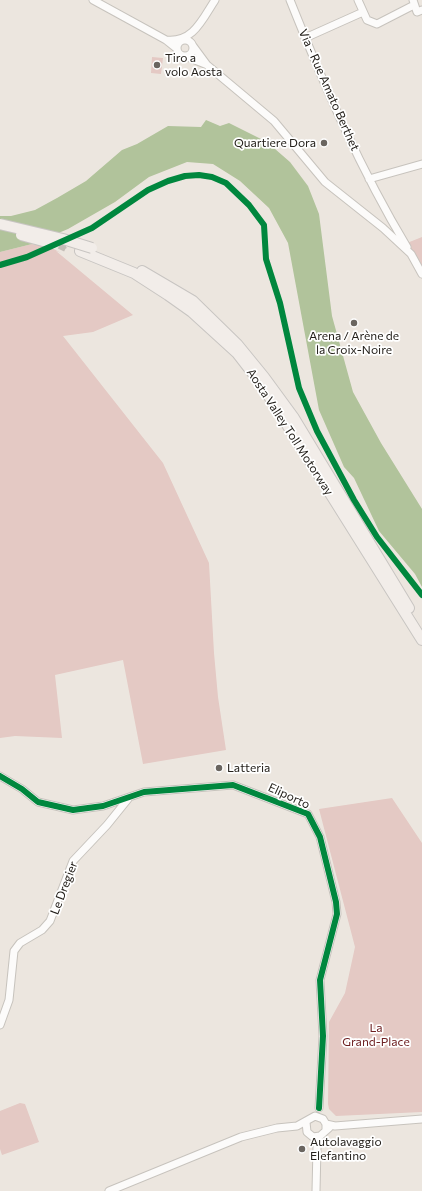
<!DOCTYPE html>
<meta charset="utf-8">
<style>
body{margin:0}
canvas{display:block;background:#ece6df}
</style>
<canvas width="422" height="1191"></canvas>
<script>
const c = document.querySelector('canvas').getContext('2d');
c.lineJoin = 'round';
function paint(path, color) {
  c.fillStyle = color;
  c.fill(path, 'evenodd');
}
function strokePath(path, color, width, dash) {
  c.strokeStyle = color;
  c.lineWidth = width;
  c.lineCap = dash ? 'butt' : 'round';
  c.setLineDash(dash || []);
  c.stroke(path);
}
function drawText(font, color, halo, rows, align = 'center') {
  c.font = font + ' Commissioner,sans-serif';
  c.lineWidth = 3.5;
  c.setLineDash([]);
  c.textBaseline = 'middle';
  c.strokeStyle = halo;
  c.fillStyle = color;
  for (const [text, x, y, turn = 0] of rows) {
    c.save();
    c.translate(x, y);
    c.rotate((+turn || 0) * Math.PI / 180);
    c.textAlign = isNaN(turn) ? turn : align;
    if (halo) c.strokeText(text, 0, 0);
    c.fillText(text, 0, 0);
    c.restore();
  }
}
paint(new Path2D(`
 M152,57L163,58L161,74L151,73Z
 M422,237V270L407,243Z
 M32,244L50,247L61,253L56,251L133,315L93,332L63,336L163,463L209,563L214,653L218,697L226,750L143,764L123,660L55,675L62,738L15,736L0,738V252Z
 M392,798L422,843V1112L336,1116L329,1109L328,1104L329,1022L345,993L355,947L319,809Z
 M20,1103L25,1104L39,1142L2,1155L0,1149V1111Z`), '#e4c9c4');
paint(new Path2D(`
 M206,120L220,126L229,123L267,142L290,162L308,186L319,214L332,316L353,392L381,443L422,509V587L415,574L379,531L354,478L344,467L319,410L288,243L269,208L240,181L213,164L187,162L149,177L115,202L68,229L32,244L0,252V216H11L35,210L57,198L86,181L122,150L137,144L168,126L201,127Z`), '#b1c39b');
strokePath(new Path2D(`
 M61,250L63,246L73,241`), '#c4beb8', 7, [7, 3.5]);
const minor = new Path2D(`
 M93,0L166,40L176,48
 M290,0C324,85 360,169 407,247
 M358,0L367,20L377,24L414,5
 M413,0L417,12L422,10
 M305,38L363,12
 M177 48a8 8 0 1 1 16 0a8 8 0 1 1-16 0Z
 M166,40C193,43 202,20 215,0
 M193,46L207,65L274,121L325,182L383,228L411,254L422,274
 M185,56L205,64
 M369,179L422,164
 M0,776L22,789L38,802L73,810L103,806L144,792L233,785L308,814L320,837L336,902L337,914L320,980L323,1036L319,1108
 M0,1025L9,1000L14,951L20,943L42,930L50,921L73,861L107,825L128,799
 M306,1122L307,1132L313,1137L320,1136L329,1128
 M326,1124L335,1126L422,1119
 M109,1191L241,1137L277,1128L297,1126L315,1116L323,1119L326,1124V1130
 M316,1191L317,1147`);
const highway = new Path2D(`
 M80,251L134,273L168,295L192,312L237,353L261,384L286,423L422,640
 M142,271L193,301L237,344L264,377L294,418L409,608`);
strokePath(minor, '#c7c3bd', 9);
strokePath(highway, '#c8c5c2', 12);
strokePath(minor, '#fcfbfa', 7);
strokePath(highway, '#f2ede9', 10);
const highwayBridge = new Path2D(`
 M0,224L63,239L92,248
 M21,235L54,244`);
strokePath(highwayBridge, '#c8c5c2', 12, []);
strokePath(highwayBridge, '#f2ede9', 10);
strokePath(new Path2D(`
 M0,265L27,257L92,228L148,190L168,181L185,176L199,175L212,177L226,183L249,205L264,225L266,259L280,303L299,388L317,431L354,500L377,537L422,595
 M0,776L22,789L38,802L73,810L103,806L144,792L233,785L308,814L320,837L336,902L337,914L320,980L323,1036L319,1108`), '#00873e', 6);
for (const [x, y, r, color] of [
 [157,65,4,"#6a6560"],
 [324,143,4,"#6a6560"],
 [354,323,4,"#6a6560"],
 [219,768,4,"#6a6560"],
 [302,1149,4,"#6a6560"]
]) {
  const dot = new Path2D();
  dot.arc(x, y, r, 0, 2 * Math.PI);
  c.fillStyle = color;
  c.fill(dot);
  strokePath(dot, '#fff', 1.5);
}
drawText('12px', '#24201b', '#fff', [
 ["Tiro a",165,58],
 ["volo Aosta",165,72],
 ["Quartiere Dora",316,143,"right"],
 ["Arena / Arène de",354,336,"center"],
 ["la Croix-Noire",354,350,"center"],
 ["Latteria",227,768],
 ["Autolavaggio",310,1142],
 ["Elefantino",310,1156]
], 'left');
drawText('12px', '#24201b', '#fff', [
 ["Via - Rue Amato Berthet",329,90,66],
 ["Aosta Valley Toll Motorway",290,432,57],
 ["Eliporto",289,796,25],
 ["Le Dregier",64,888,-69]
]);
drawText('12px', '#6e2022', '#fff', [
 ["La",376,1028],
 ["Grand-Place",376,1042]
]);
</script>
